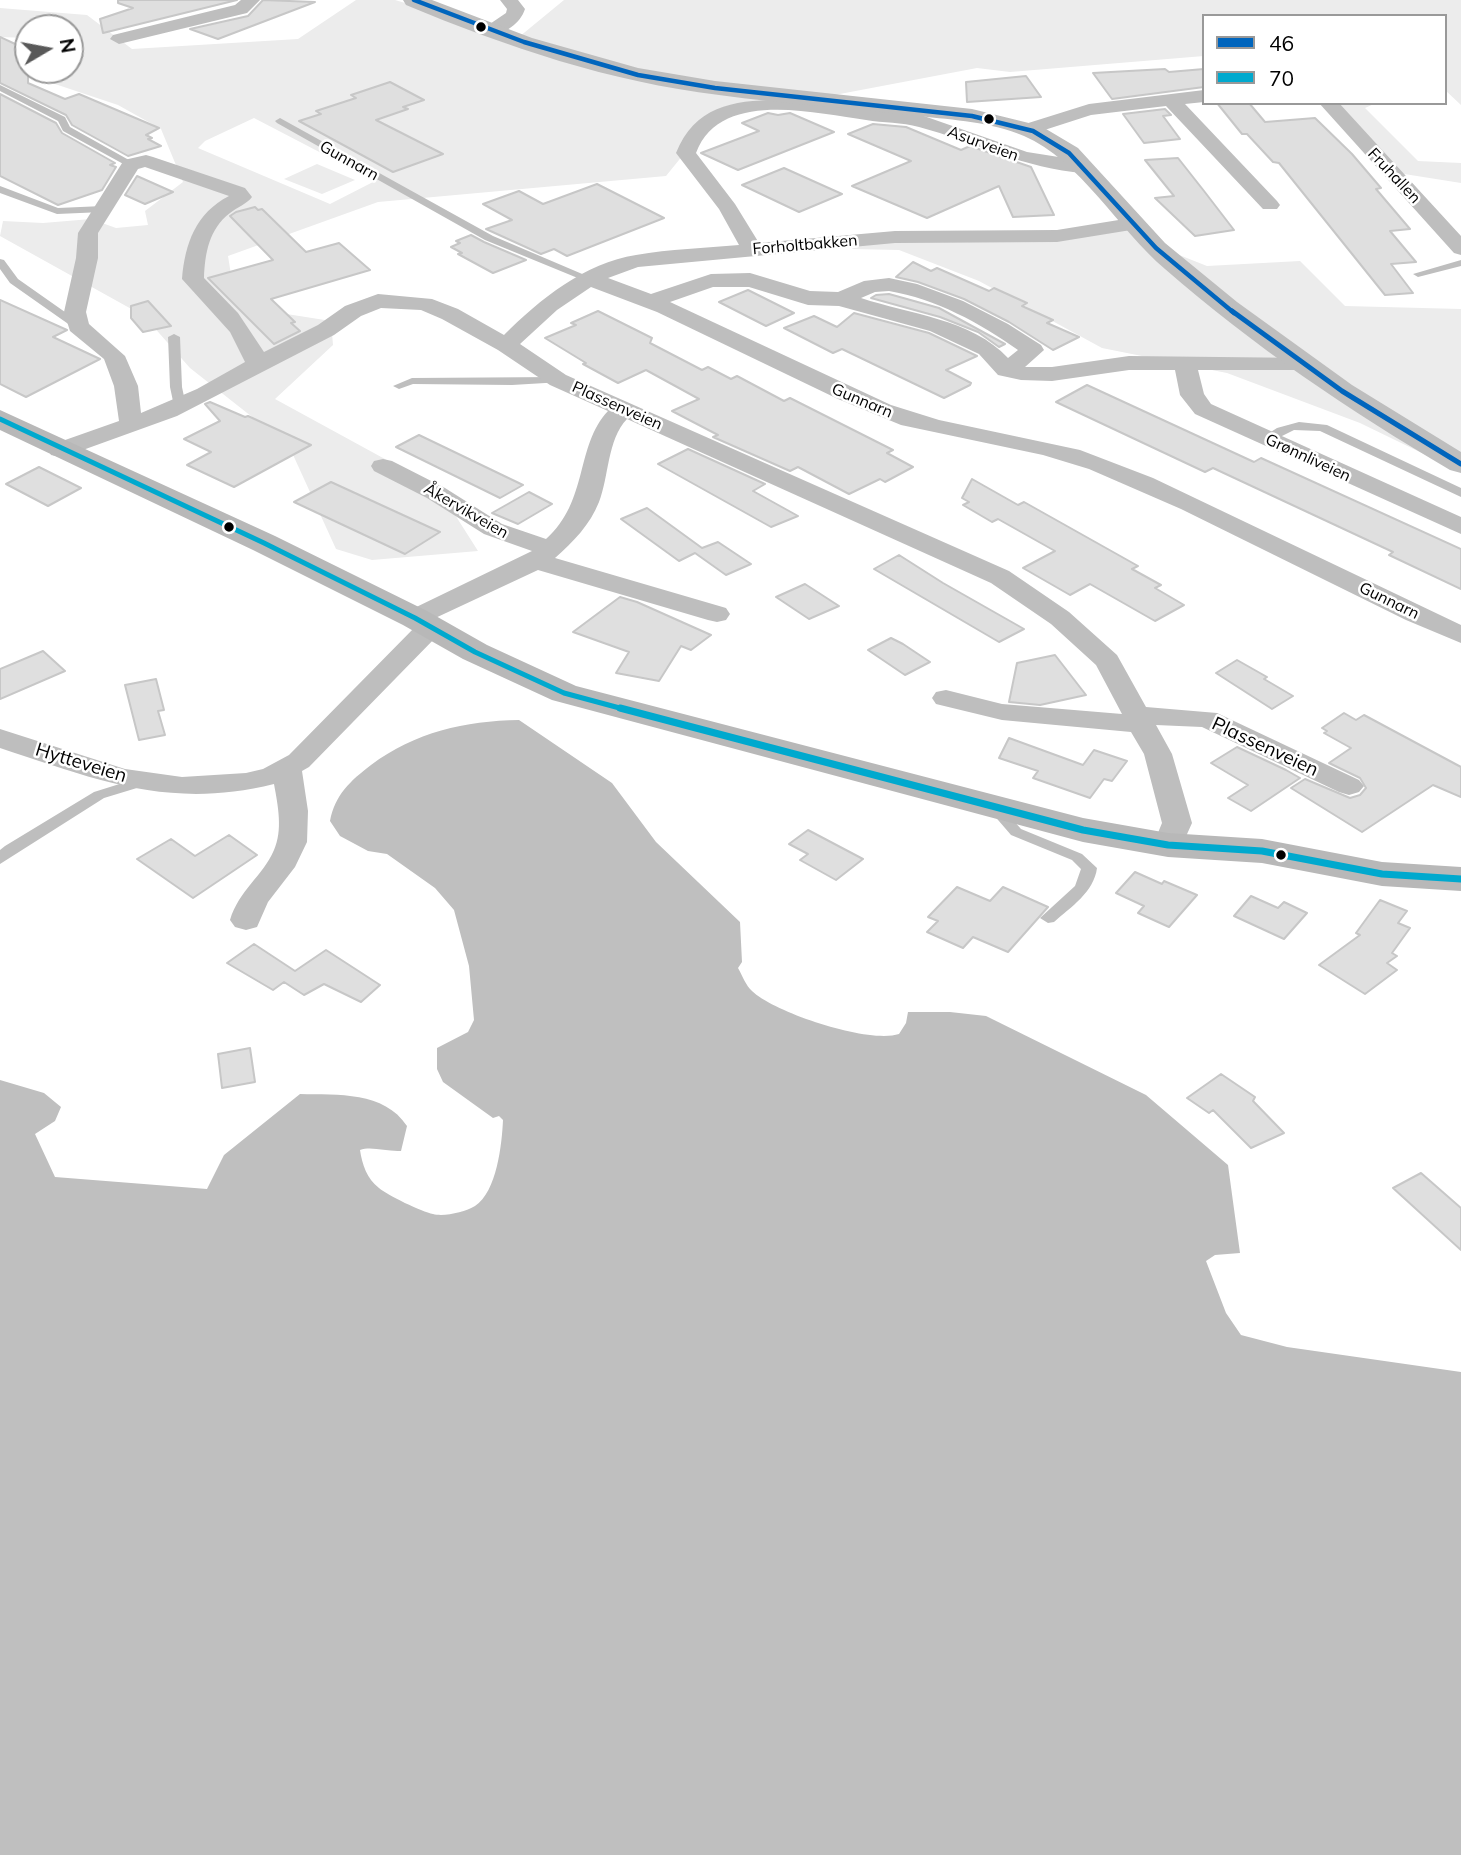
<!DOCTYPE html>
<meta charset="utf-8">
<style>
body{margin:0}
#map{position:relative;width:1461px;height:1855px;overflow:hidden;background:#fff;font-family:Mulish,sans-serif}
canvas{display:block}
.legend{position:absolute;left:1202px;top:14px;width:245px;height:91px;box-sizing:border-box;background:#fff;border:2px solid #999;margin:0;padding:9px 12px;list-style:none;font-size:21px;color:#000}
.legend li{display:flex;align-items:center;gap:14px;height:35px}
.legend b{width:35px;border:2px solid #999}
.north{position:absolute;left:14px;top:14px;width:70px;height:70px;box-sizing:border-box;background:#fff;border:2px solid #999;border-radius:50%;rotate:80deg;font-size:19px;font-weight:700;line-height:28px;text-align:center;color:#000}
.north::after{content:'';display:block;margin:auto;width:24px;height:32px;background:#595959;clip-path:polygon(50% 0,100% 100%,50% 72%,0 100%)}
</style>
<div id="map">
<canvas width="1461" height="1855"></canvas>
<ul class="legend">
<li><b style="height:9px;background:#0065bd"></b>46</li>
<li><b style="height:9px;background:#00a9ce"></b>70</li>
</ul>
<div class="north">N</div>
</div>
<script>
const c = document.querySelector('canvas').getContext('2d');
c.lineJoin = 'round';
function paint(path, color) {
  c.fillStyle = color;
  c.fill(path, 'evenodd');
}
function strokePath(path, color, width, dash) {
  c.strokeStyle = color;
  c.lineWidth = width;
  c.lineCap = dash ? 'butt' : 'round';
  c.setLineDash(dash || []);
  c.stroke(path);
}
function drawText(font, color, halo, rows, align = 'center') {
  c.font = font + ' Mulish,sans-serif';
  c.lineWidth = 5;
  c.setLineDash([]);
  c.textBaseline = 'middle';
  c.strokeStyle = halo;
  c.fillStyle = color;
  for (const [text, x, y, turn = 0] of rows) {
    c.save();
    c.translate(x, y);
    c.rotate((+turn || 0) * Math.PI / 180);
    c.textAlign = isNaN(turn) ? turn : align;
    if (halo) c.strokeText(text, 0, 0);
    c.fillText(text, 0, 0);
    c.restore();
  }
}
paint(new Path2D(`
 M356,0H395L519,37L564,0H1461V105L1445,90V16H1204V56L1010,72L977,68L713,118L666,176L378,202L228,256L236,306L331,321L333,345L275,399L438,488L478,551L372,560L336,549L289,446L190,368L144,316L0,236L3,221L43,223L91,219L116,228L148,225L145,211L183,182L161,129L118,105L28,75L42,70H70V59L75,56L70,54V28H28V38L0,37V8L87,15L132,49L298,39ZM254,118L375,181L330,204L198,148L205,141Z
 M1332,103H1376L1365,108L1418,161L1461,163V183L1398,173Z
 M317,164L355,180L322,194L284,179Z
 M1129,222L1159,247L1207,266L1300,261L1345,306L1461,309V472L1360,423L1227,373L1102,348L979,281L899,250L851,249L884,238L1030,237Z`), '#ececec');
paint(new Path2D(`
 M519,720L612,783L656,842L740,922L742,962L738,968C742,975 746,986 752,991C775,1013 869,1044 899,1034L906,1023L908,1012H950L986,1016L1146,1095L1228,1165L1240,1253L1215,1255L1206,1261L1226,1313L1241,1335L1287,1347L1461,1372V1855H0V1080L44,1093L61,1107L55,1121L35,1134L55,1177L207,1189L224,1155L300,1094C338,1095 384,1091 407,1126L401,1151C387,1152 372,1146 360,1150C362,1164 367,1179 379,1188C387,1195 422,1212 433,1214C444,1217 465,1212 475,1206C497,1192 502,1143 503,1120L499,1116L493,1118L443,1082L437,1069V1048L468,1032L474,1020L469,966L454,910L435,888L387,854L368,851L340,836L330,821C335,795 350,781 371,765C415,732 465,721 519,720Z`), '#bfbfbf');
const building = new Path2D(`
 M118,0H237L103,33L100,19L133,8L118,3Z
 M263,0L315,2L218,39L190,29L248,16Z
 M0,37L28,50V83L65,99L79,94L159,128L146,135L152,138L148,139L161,146L128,156L72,125L66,115L0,83Z
 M1165,69L1169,72L1204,69V87L1112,99L1093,73Z
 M1026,76L1041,97L967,102L966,82Z
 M390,82L424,100L403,107L408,109L376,120L443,154L393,172L299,121L321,114L316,111L356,98L351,95Z
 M0,94L56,123L62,133L115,163L110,165L116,167L102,190L58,205L0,176Z
 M1217,103H1249L1265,122L1315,118L1352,154L1381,188L1376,189L1410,229L1390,231L1416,262L1391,264L1413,293L1385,295L1279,163L1273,162L1247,134H1242Z
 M1165,109L1171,115L1163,116L1180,139L1144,143L1123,114Z
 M768,113L778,115L790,113L834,132L738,170L701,153L759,131L742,123Z
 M873,124L906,127L961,150L970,146L1031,167L1054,215L1013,217L999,186L927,218L852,186L911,161L848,134Z
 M1178,158L1204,191L1234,230L1195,236L1155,198L1174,196L1145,160Z
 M784,168L842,194L799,212L742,185Z
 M137,176L173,192L145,204L125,195Z
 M597,184L664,218L567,256L554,249L541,254L486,229L512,220L483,204L519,191L543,204Z
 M255,207L258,210L262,209L306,252L339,243L370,270L271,299L295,322L291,323L300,331L274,344L208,278L273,260L230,216L236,212Z
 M471,235L484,242L526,260L493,273L458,254L462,253L451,247L460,243L456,241Z
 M913,262L931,271L937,268L989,291L994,288L1027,303L1022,306L1053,320L1047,323L1079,337L1053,350L1009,322L964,299L918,282L896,277Z
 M748,290L794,313L766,326L719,302Z
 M889,294L939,308L1005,344L999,347L978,332L940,317L871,298L876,295Z
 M0,300L67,330L53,337L100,359L26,397L0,384Z
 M148,301L171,326L143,332L131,318V306Z
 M598,311L652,338L650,343L702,370L708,367L731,379L737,376L784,401L790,398L893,450L887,453L913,467L885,482L880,479L849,494L798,467L790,471L713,437L718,435L672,411L699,399L646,370L618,383L583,364L586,363L545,338L576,325L571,323Z
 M854,313L929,333L977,356L946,370L971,383L970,385L944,398L842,349L833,353L784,328L814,316L837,327Z
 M1087,385L1254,462L1261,458L1461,549V589L1389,555L1393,552L1213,468L1205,472L1056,402Z
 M210,402L245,417L248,416L311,445L234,487L187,465L211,452L184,439L220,421L205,404Z
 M419,435L523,485L500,498L396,447Z
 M688,449L765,484L753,491L798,516L771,527L658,464Z
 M39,467L81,488L48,506L6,484Z
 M972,479L1018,505L1024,502L1138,566L1132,569L1161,585L1155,588L1184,605L1155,621L1090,584L1070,595L1023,568L1055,551L998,519L992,522L963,505L969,502L962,498Z
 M331,482L440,532L405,554L294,502Z
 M529,492L552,504L518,524L492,513Z
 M647,508L702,548L718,542L751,564L726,575L695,553L679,561L621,519Z
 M899,555L943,583L1024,629L999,642L874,569Z
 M805,584L839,606L809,619L776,597Z
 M620,597L637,602L711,635L691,650L681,646L659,681L616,673L629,652L573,632Z
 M891,638L903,644L930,662L905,675L868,650Z
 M43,651L65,671L0,699V669Z
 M1055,655L1086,695L1040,705L1009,702L1017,663Z
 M1237,660L1267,677L1264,679L1293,696L1272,709L1216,673Z
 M156,679L164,710L158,711L165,735L139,740L125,685Z
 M1344,713L1356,720L1364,715L1461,767V797L1433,785L1362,832L1291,788L1305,779L1350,798L1360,795L1366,788L1360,778L1329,763L1351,748L1324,733L1327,731L1322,728Z
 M1009,738L1083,765L1094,750L1127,761L1112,781L1104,779L1090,798L1033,778L1038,771L999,758Z
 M1237,747L1286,770L1300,778L1251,811L1228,798L1248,785L1211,763Z
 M808,830L863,859L836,880L800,860L808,854L789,844Z
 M229,835L257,855L193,898L137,859L171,839L195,856Z
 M1135,872L1162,884L1164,881L1197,895L1169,927L1138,913L1144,906L1116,893Z
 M957,887L990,901L1003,887L1048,907L1008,952L973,937L963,948L927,932L938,921L928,917Z
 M1251,896L1278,908L1284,902L1307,913L1284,939L1234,916Z
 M1380,900L1407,911L1398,923L1410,928L1392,953L1397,956L1387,963L1397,970L1365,994L1319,965L1360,935L1356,933Z
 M254,944L295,971L326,950L380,985L361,1002L324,984L304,995L284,982L273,990L227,963Z
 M250,1048L255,1082L222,1088L218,1054Z
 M1221,1074L1255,1097L1253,1101L1284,1133L1251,1148L1213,1110L1209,1113L1187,1098Z
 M1421,1173L1461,1208V1250L1393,1188Z`);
paint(building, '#dfdfdf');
strokePath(building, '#c7c7c7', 2);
paint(new Path2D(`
 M0,85L65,117L70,127L136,164L127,166L63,131L58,121L0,91Z
 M280,118L493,236L594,279L585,281L485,240L277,123L275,121Z
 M0,186L58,208L103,206L108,209L103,212L57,214L0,193Z
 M0,259L4,260L18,279L82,324V328H74L10,283L0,269Z
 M1461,260V266L1418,277L1413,274Z
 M174,334L180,337L182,387L186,406L180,410L174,406L170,387L168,337Z
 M558,377L564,380L562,382L512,385L413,384L399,389L393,386L412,378Z
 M1299,422L1327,425L1461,488V497L1320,431L1294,430L1270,442L1266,443L1260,439L1277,428Z
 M145,776L150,778L152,781L150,784L104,798L0,864V850L5,846L94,792Z
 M993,801L998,803L1021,829L1082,854L1097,868C1094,892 1071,907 1054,922L1048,923L1040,918L1075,886L1081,869L1072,860L1011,835L986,806Z`), '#bebebe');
paint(new Path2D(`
 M241,0H260L247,13L119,44L110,39L113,35L235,5Z
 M500,0H518L525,9C520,25 500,38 484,34L481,30L506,13L507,9Z
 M1204,90V102L1185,104L1277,201L1280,205L1277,209H1263L1166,106L1091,115L1029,135L1019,129L1022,125L1089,104Z
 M788,100L921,115L1027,152L1084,161L1091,163L1094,167L1091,171L1084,173C1025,169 975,142 919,127C902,122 883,123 866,120C814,113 720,89 696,153L735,204L759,243L895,231L1057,230L1131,218L1138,220L1141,224L1138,228L1131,230L1057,242L895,243L638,267L608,278L651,294L711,274L750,273L810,291L838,292L864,281L889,278L917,284L963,301L1008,324L1041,345L1044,350L1025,367H1052L1129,356L1309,358L1312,363L1309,368L1301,370H1198L1204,394L1211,404L1461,517V534L1195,414L1180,395L1175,370H1129L1052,381L1021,380L998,375L979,354L930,331L839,306L808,305L749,287H713L670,302L891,405L939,420L1080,450L1153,478L1461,625V643L1406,620L1181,509L1089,469L1043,455L901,425L838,399L657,312L591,287L557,310L520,344L566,375L1009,571L1069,612L1117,655L1146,707L1217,713L1359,780L1364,786L1359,792L1349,795L1339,792L1202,727L1156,725L1172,754L1192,823L1179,852L1168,855L1157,852L1153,845L1162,823L1144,754L1131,732L1002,720L936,704L932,698L936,692L946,690L1002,704L1122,714L1096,665L1051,624L991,583L627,419C607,440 609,477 599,502C590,525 573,542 555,558L726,608L730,614L726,620L717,622L708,620L538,570L431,620L439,622L442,628L439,634L309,767L302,771L308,811L307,842L295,867L268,902L257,927L246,930L235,927L230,920C239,890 263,876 274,850C283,830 278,806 274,784C169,810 98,780 0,748V729L125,769L182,777L246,773L263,769L289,755L416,626L406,624L402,618L406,612L532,551L484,534L427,498L374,471L371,466L374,461L383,459L392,461L445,488L502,524L546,539C589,501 575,446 608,411L550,385L498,350L442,319L421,310L381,308L361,316L334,335L177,416L69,455L60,457L51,455L48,450L51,445L119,421L114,386L104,359L70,331L64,312L76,258L78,233L124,160L146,155L153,157L245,188L252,197C247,204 237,207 230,213C209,229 205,253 204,278L238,313L264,352L318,325L345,306L378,294L432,299L458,309L504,335C540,299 585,263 636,255C670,249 705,248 739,245L719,209L676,153C696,103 739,99 788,100ZM145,167L229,196C196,213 185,243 182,279L230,332L245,362L197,389L141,413L138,386L125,356L89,324L86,312L98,258V233L138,169ZM889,291C936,299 980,323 1018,350L1008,358C972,319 909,314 861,298L875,292Z
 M1319,103H1339L1461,236V255L1454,253Z`), '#bebebe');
paint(new Path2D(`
 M403,0H432L532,38L638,68L715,81L972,109L1041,126L1078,148L1165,243L1237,302L1352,385L1461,452V473L1450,470C1350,411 1253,346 1165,269C1118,229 1080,160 1024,136C991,122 954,120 919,116C852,108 785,104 719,95C610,82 507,47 406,5Z`), '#bebebe');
paint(new Path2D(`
 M0,410L275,536L427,611L487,645L576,686L1083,818L1168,833L1262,839L1382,862L1461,867V891L1382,886L1262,863L1168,857L1083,842L552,700L463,659L403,625L253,550L0,430Z`), '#b8b8b8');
strokePath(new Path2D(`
 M414,0L524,42L638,75L715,88L972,116L1033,131L1069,153L1156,248L1234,313`), '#0065bd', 4.5);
strokePath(new Path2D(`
 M1232,311L1342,391L1461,464`), '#0065bd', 5);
strokePath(new Path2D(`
 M0,419L264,543L415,618L475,652L564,693L627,710`), '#00a9ce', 5);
strokePath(new Path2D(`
 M620,708L1083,830L1168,845L1262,851L1382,874L1461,879`), '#00a9ce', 7);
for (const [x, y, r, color] of [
 [481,27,6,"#000"],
 [989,119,6,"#000"],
 [229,527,6,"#000"],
 [1281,855,6,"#000"]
]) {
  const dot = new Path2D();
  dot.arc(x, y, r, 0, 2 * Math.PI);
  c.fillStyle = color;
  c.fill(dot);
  strokePath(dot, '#fff', 2.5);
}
drawText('16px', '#000', '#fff', [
 ["Asurveien",983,144,20],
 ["Gunnarn",349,161,29],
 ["Fruhallen",1394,176,47],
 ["Forholtbakken",805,245,-5],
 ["Gunnarn",862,401,23],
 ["Plassenveien",617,406,24],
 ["Grønnliveien",1308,458,25],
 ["Åkervikveien",466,511,30],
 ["Gunnarn",1389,601,26]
]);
drawText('19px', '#000', '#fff', [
 ["Plassenveien",1265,747,25],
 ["Hytteveien",81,763,17]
]);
</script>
